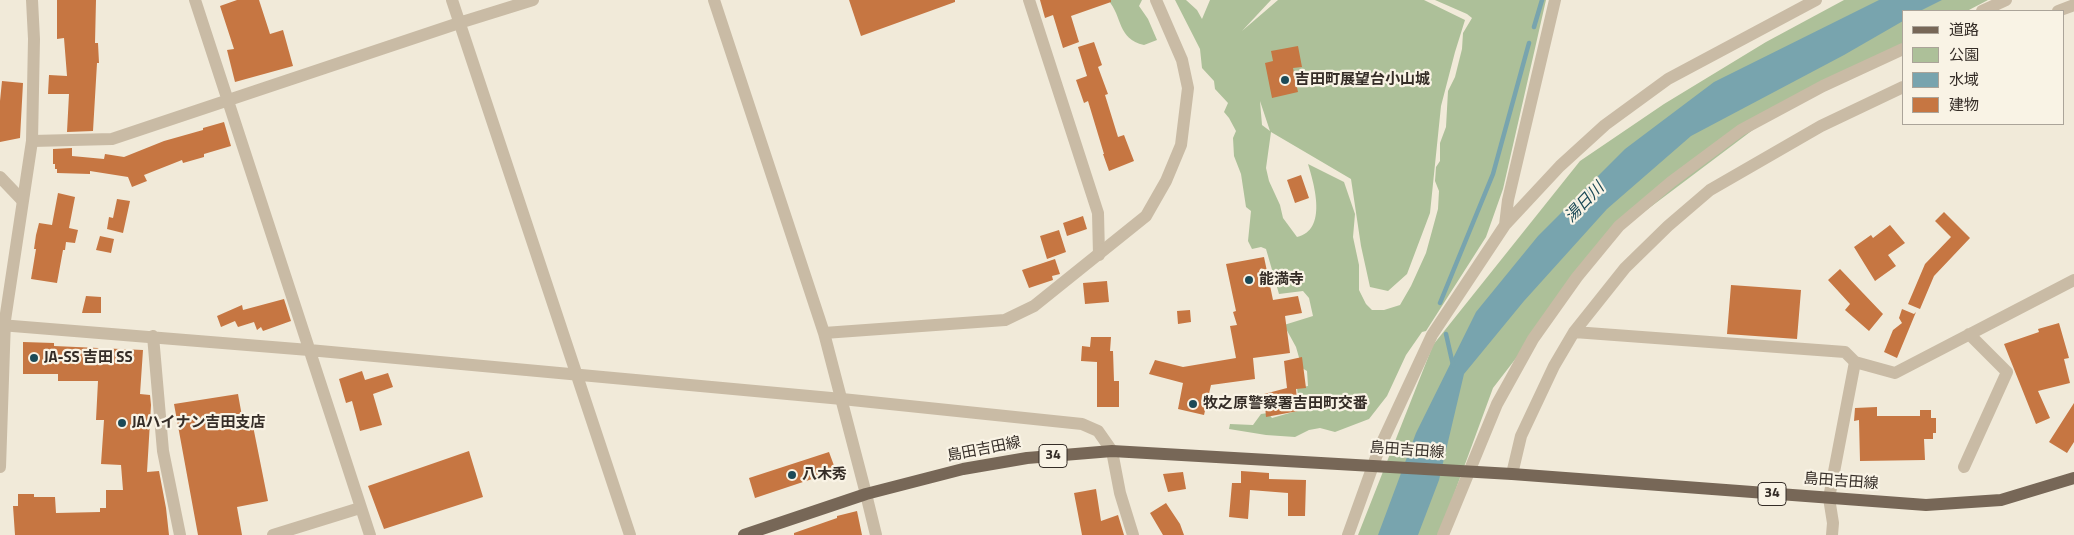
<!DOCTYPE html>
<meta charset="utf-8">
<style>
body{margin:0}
#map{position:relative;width:2074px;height:535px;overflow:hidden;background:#f1ead9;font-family:"Titillium Web","Noto Sans JP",sans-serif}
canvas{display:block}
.legend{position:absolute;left:1902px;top:10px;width:162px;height:115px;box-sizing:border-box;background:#f9f3e5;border:1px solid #aba499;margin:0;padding:6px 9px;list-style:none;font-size:15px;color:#352d27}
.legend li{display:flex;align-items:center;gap:10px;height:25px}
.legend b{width:25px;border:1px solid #aba499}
</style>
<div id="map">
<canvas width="2074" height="535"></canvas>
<ul class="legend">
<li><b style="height:6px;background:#776757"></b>道路</li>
<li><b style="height:14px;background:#adc099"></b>公園</li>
<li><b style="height:14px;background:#78a4ae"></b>水域</li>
<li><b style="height:14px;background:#c67642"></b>建物</li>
</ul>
</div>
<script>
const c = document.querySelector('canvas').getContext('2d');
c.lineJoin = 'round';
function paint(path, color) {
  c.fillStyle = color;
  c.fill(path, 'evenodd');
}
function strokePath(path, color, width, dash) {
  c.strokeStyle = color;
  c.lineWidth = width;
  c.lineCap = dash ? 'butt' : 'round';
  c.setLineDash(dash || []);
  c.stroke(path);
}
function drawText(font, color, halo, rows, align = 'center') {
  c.font = font + ' "Titillium Web","Noto Sans JP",sans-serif';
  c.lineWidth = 4.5;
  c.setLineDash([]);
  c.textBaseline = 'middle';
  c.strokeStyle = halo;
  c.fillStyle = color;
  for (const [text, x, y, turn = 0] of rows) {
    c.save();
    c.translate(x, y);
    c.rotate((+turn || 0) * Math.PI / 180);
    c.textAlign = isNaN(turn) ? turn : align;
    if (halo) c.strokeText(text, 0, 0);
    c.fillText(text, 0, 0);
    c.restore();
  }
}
paint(new Path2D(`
 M1108,0H1142L1139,6L1148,19L1157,40L1144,45C1117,39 1123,17 1108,0Z
 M1175,0H1186L1197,10L1202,19L1210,0H1271L1242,31L1278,0H1424L1465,20L1455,52L1441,106L1430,213L1407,274L1388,291L1370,287L1361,246L1351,179L1271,132L1266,168L1269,181L1280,205L1283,218L1297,237C1328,230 1314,184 1308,164L1344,182L1355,214L1353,237L1359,265V290L1366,304L1372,310H1384L1400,305L1411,286L1426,253L1438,209L1439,191L1435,181L1436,167L1440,161V143L1446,127L1448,91L1455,77L1462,49L1463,33L1472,18L1467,14L1435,0H1546L1503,189L1486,237L1426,331L1422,332L1406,355L1387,396L1369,419L1335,432L1320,428L1309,430L1295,437L1266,435L1229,429L1230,424L1253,425L1261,414L1268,413L1272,418L1300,410L1297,388L1308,386L1307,371L1302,368L1296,347L1284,325L1313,316L1309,298L1303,291L1279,294L1266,249L1261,247L1252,249L1248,241L1251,211L1246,207L1241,174L1234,156L1233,138L1236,131L1229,118L1224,112L1228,103L1215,89L1214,81L1202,68L1200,49ZM1260,101L1270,131L1262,125Z
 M1844,0H1988L1967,11H1903V45L1778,111L1608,239L1493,388L1439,535H1358L1433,345L1580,161L1664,104L1766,42Z`), '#adc099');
paint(new Path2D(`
 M1879,0H1942L1920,11H1903V21L1844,55L1691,136L1607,209L1524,301L1464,374L1439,480L1418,535H1378L1416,433L1476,312L1538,236L1625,149L1714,82Z`), '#78a4ae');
strokePath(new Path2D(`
 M1534,27L1542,0
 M1440,303L1493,174L1529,43
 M1446,334L1453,365`), '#78a4ae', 4.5);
paint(new Path2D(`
 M57,0H96L95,43H98L99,63H97L93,131L67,132L69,94H48L49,75L67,76L64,38L57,39Z
 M237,0H259L270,34L283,30L293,66L235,82L227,50L234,49L220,6Z
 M849,0H955V2L861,36Z
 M1040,0H1111V2L1071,16L1079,42L1063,48L1053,15L1045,18Z
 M1094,42L1102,65L1098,67L1108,94L1105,95L1118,137L1124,135L1134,161L1109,171L1103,154H1104L1088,101L1084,103L1076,80L1087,76L1078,47Z
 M1298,46L1302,67L1293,68L1298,92L1272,98L1265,63L1273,61L1271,51Z
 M2,81L23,83L20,138L0,142V101Z
 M224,122L231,146L204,154V157L183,163L182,160L144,175L147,181L132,187L128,177L90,171V174L57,173V169H55V164H53V149L72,148V156L104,159L105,154L124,157L164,141L203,130V128Z
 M1301,175L1309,198L1295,203L1287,180Z
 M58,193L75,197L69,228L78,230L75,243L66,242L65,250H63L57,283L31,279L36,249H34L36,235L39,223L52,225Z
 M117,199L130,201L123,233L107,229L109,217L113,218Z
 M1944,212L1970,238L1934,276L1920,309L1908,304L1925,264L1951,237L1935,221Z
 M1083,216L1087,229L1067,236L1063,223Z
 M1890,225L1905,243L1888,255L1896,266L1875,281L1854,247L1871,235L1873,238Z
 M1059,230L1066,252L1047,259L1040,236Z
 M100,236L114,239L111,253L96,250Z
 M1264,257L1273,300L1298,296L1302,313L1285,316L1290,353L1253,358L1255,379L1211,385L1204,415L1178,409L1183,383L1149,374L1155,360L1183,367L1236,358L1230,326L1237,325L1233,312L1236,311L1226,264Z
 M1055,259L1060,274L1052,276L1053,280L1029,288L1022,270Z
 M1840,269L1883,314L1869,331L1845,310L1850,304L1828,280Z
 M1107,281L1109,302L1085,304L1083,283Z
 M1731,285L1801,290L1797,339L1727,334Z
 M86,296L101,297V313H82Z
 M284,299L291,321L263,331L261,327L257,330L254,322L238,327L235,321L221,327L217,316L242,305L243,310Z
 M1902,309L1914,314L1916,312L1897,358L1884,352L1893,330L1902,323L1899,318Z
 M1190,310L1191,322L1178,324L1177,311Z
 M2059,323L2069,358L2064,359L2070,383L2038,391L2050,418L2036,424L2004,344L2039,332L2038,329Z
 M1091,337H1111L1110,351H1113L1114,381H1119V407H1097V362L1081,361L1082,346L1090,347Z
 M23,342L54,343V346L143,350L140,394L150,395L151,405L147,472L159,471L166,508L169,535H15L13,506H18V494H34V497H55L56,513L100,512V508H106V490H123L121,465L101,464L104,420H96L98,381H58V374H23Z
 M1302,357L1306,388L1296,389L1298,411L1266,417L1264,394L1287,388L1284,361Z
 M362,371L365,380L388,373L393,387L373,394L382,425L360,431L352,401L346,403L339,379Z
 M238,394L243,422L252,421L268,501L237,507L242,535H198L174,404Z
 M2074,403V442L2067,453L2049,442Z
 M1877,407V416H1920V410H1931V418H1936V433H1933V439H1924L1925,460L1860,461L1859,420L1854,421L1855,408Z
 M469,451L483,497L384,529L368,486Z
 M829,452L836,471L755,498L749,478Z
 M1241,471L1269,473V479L1306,480L1305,516H1288V493L1250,490L1248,519L1229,517L1232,483H1241Z
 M1183,472L1186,489L1168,492L1163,474Z
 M1096,489L1101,521L1118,515L1124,535H1082L1074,493Z
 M1166,503L1180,524L1184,535H1163L1150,513Z
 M857,511L862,535H794V533L837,518V516Z`), '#c67642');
strokePath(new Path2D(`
 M195,0L370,535
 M452,0L630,535
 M1029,0L1098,213L1099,255
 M1982,11L2006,0
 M2058,11L2074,5
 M32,141L112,139L459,23L533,0
 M0,177L22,200
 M1505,225L1508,200L1555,0
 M0,325L309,350L842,399L1082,424L1098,431L1112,451L1120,493L1133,535
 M1574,332L1845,352L1855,362
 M153,336L163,451L180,535
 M1964,467L2007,372L1969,334
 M1512,474L1521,436L1554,366L1574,332L1625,268L1668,226L1710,190L1821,126L1903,87
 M866,494L876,535
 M273,535L360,508
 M1348,535L1379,449L1432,335L1505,225L1560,166L1605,125L1668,79L1816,0
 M1443,535L1497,404L1533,339L1577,277L1619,226L1671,182L1741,130L1823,86L1903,49
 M1832,535L1833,523L1829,498L1855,362L1895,373L2074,280`), '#c9bba5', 12);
strokePath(new Path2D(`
 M714,0L824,333L866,494
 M824,333L1005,320L1034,306L1146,216L1166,181L1181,145L1188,88L1182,60L1156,0
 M0,467L5,320L32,141L34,39L32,0`), '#c9bba5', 12);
strokePath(new Path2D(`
 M744,535L866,494L963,469L1027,458L1112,451L1512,474L1926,505L2001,500L2074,478`), '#776757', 12);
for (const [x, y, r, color] of [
 [1285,80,5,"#1c4a57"],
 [1249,280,5,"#1c4a57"],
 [34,358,5,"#1c4a57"],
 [1193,404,5,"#1c4a57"],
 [122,423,5,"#1c4a57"],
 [792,475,5,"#1c4a57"]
]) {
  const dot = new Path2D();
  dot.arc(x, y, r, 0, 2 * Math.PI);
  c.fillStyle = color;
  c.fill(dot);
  strokePath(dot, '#f9f3e5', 2);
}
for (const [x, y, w] of [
 [1053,456,28],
 [1772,494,28]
]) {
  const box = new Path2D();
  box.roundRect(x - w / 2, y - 11.5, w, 23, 4);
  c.fillStyle = '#f9f3e5';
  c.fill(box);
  strokePath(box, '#352d27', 1);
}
drawText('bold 14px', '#352d27', null, [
 ["34",1053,456],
 ["34",1772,494]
]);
drawText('bold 15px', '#352d27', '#f9f3e5', [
 ["吉田町展望台小山城",1295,80],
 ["能満寺",1259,280],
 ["JA-SS 吉田 SS",44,358],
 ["牧之原警察署吉田町交番",1203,404],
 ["JAハイナン吉田支店",132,423],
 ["八木秀",802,475]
], 'left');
drawText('15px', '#352d27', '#f9f3e5', [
 ["島田吉田線",984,450,-11],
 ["島田吉田線",1407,451,4],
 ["島田吉田線",1841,482,4]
]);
drawText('italic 16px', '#1c4a57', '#f9f3e5', [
 ["湯日川",1585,203,-46]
]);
</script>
